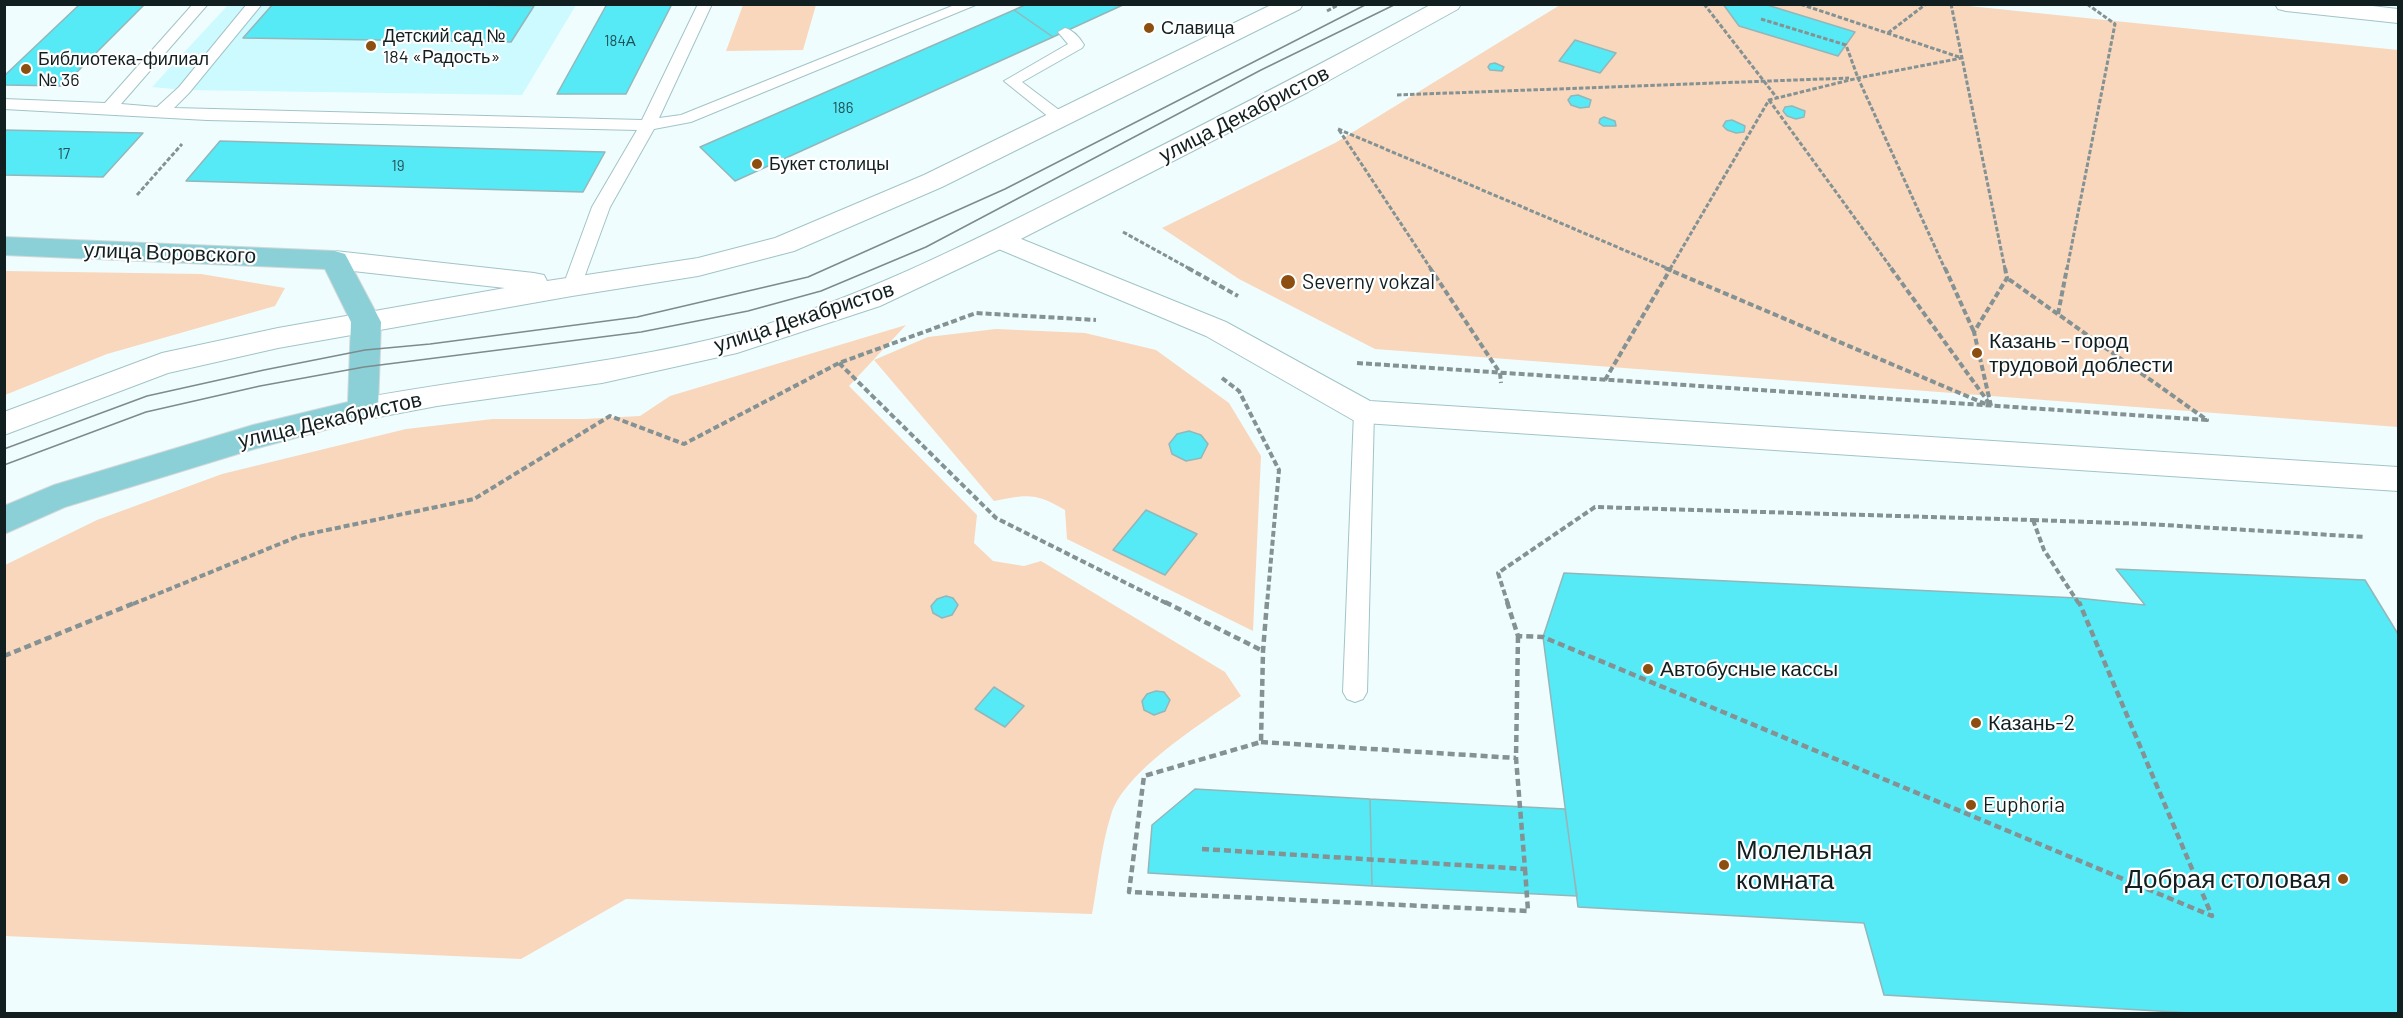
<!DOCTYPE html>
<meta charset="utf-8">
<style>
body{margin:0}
#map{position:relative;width:2403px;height:1018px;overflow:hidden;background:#effdfe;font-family:Barlow,sans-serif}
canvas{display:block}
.frame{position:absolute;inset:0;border:6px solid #121f20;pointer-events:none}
</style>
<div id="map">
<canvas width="2403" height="1018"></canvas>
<div class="frame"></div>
</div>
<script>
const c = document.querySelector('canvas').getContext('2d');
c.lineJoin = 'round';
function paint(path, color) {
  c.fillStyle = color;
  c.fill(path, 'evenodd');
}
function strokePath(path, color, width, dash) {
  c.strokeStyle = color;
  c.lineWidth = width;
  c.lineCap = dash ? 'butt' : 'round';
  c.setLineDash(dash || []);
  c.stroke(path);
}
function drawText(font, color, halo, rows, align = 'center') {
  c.font = font + ' Barlow,sans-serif';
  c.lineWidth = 4.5;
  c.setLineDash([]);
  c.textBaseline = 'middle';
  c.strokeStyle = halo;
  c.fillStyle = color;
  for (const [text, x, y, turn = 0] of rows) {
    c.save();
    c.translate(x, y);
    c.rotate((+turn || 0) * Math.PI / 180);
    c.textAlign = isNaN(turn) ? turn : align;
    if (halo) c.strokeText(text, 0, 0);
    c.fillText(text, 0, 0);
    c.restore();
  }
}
paint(new Path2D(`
 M228,5H576L522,95L184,90L152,87Z`), '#cdfafe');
paint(new Path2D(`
 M743,5H816L803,50L726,51Z
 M1560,5H1959L2398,50V427L1375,349L1239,279L1162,228L1335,143Z
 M5,271L201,274L285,288L275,306L107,354L5,395Z
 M906,325L849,386L977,515L974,543L993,561L1024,566L1041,561L1225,672L1241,696C1204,722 1124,771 1111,815C1101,846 1098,882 1092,914L626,899L521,959L5,936V565L97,520L222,474L406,429L493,419H584L640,416L670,396Z
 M996,329L1085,333L1156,350L1229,403L1261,456L1253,631L1067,539L1065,510C1034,492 1028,495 994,501L874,360L928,337Z`), '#f9d7bc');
const building = new Path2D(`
 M80,4H145L63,86L4,85V76Z
 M273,4H403L534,6L511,42L243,38Z
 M607,4H672L626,94H557Z
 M1027,4H1125L1053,37L1014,10Z
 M1723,4H1764L1855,32L1838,56L1739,26Z
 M1014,10L1053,37L735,181L700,147Z
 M1575,40L1616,53L1600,73L1559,61Z
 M1495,63L1504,67L1502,71L1490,70L1488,67L1490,64Z
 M1578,95L1591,100L1589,107L1580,108L1571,105L1568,100L1571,96Z
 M1792,106L1805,111L1804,117L1796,119L1787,116L1783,111L1785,107Z
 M1604,117L1615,121L1616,126H1603L1599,123L1600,119Z
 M1732,120L1745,126L1744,132L1736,133L1727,130L1723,126L1726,121Z
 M4,130L143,133L103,177L4,175Z
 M220,141L605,152L583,192L186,181Z
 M1189,431L1201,435L1208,444L1201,458L1186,461L1172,454L1169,444L1177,434Z
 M1146,510L1197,534L1165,575L1113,550Z
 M2116,569L2365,580L2398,634V1014H2209L1884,995L1864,923L1578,907L1543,637L1564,573L2077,598L2145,605Z
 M946,596L953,598L958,605L952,615L942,618L933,613L931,606L937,599Z
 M994,687L1024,706L1005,727L975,709Z
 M1156,691L1164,692L1170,700L1165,711L1154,715L1144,710L1142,701L1147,694Z
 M1195,789L1370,799L1372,886L1148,873L1152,825Z
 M1370,799L1565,809L1577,896L1372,886Z`);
paint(building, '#56e9f6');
strokePath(building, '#94b6b9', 1.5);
const service = new Path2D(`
 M193,4H208L121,104L157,107L179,87L247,4H262L189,93L174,108L642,120L698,4H712L659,118L681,115L957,4H978L691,122L654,129L610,207L581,286L578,290H566L563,286L592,207L637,130L207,120L4,109V99L105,103Z
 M1065,28C1073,30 1080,38 1084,45L1082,48L1022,82L1067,116L1069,119L1061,124L1055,122L1004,81L1068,44L1058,32Z
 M1364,405L1371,407L1374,412L1367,692L1363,699L1355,702L1347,699L1343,692L1354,412L1357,407Z`);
const minor = new Path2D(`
 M2275,4H2355L2398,9V23L2286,11L2278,9Z
 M999,230L1226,322L1370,401L2398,467V491L1364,423L1353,420L1206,336L989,245L985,239L989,233Z`);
const secondary = new Path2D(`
 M1273,4H1303L1300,9L942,187L794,251L698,276L572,296L278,348L168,373L4,435V412L162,353L278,328L505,288L335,269L325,266L321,260L325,254L335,251L534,273L544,275L547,281L698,258L775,238L924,175Z
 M1432,4H1461L1458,9L1308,92L1009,245L880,306L737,353L602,383L437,406L363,420L352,417L348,409L352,401L363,398C486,375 612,365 733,334C854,302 967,244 1078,188C1197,128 1315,68 1432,4Z`);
const primary = new Path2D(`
 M4,237L335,251L345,254L381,322L378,409L374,417L254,449L65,507L4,534V506L54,485L253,425L348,402L351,322L325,269L4,255Z`);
strokePath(service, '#a2c4c7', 2);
strokePath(minor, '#a2c4c7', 2);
strokePath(secondary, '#a2c4c7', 2);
strokePath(primary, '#d4d7d7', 2);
strokePath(new Path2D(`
 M1704,4L1777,98
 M1951,4L2005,269
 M1327,11L1340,4
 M1761,19L1846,45L1858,78L1945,269
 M1888,33L1926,4
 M1397,95L1849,78
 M1769,100L1892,269
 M1338,129L1669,269
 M1339,130L1431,269
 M137,195L182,144
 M1123,232L1190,269
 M1670,269L1769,100L1858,78L1962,58L1800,4
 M2067,269L2115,24L2087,4`), '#849293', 3, [4.5, 2]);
strokePath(new Path2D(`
 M1188,268L1238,296
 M1430,268L1500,373L1501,383
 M1665,268L1988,405
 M1891,268L1989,403
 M1945,268L1974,332
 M2058,314L2067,268
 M839,363L996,518L1168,604
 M1357,363L2207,420L2007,278
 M1222,378L1239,391L1279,470L1267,604
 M1605,380L1671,268
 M1991,406L1974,332L2007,278L2005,268
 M2033,520L2147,524L2365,537
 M2033,520L2044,550L2079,604
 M133,604L299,536L474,499L610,416L684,444L839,363L976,313L1096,320
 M1508,604L1498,573L1595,507L2033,520`), '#849293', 4, [6, 3]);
strokePath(new Path2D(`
 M1165,602L1263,651
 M1267,602L1263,651L1261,742L1144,776L1129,892L1528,911L1525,869
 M1507,602L1518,636L1543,637L2212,916L2079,602
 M4,656L137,602
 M1261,742L1516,758
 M1202,849L1525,869L1516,758L1518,636`), '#849293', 4.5, [7, 4]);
paint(service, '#fff');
paint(minor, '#fff');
paint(secondary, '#fff');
paint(primary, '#8cd0d7');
strokePath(new Path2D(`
 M4,449L147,396L264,370L365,350L430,344L637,317L808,277L1005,189L1367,4
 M4,465L146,412L260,386L364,367L641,332L748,311L821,291L926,247L1261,70L1396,4`), '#7d8b8c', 1.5);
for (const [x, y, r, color] of [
 [1149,28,6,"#8c4f0f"],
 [371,46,6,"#8c4f0f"],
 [26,69,6,"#8c4f0f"],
 [757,164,6,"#8c4f0f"],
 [1288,282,8,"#8c4f0f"],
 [1977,353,6,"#8c4f0f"],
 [1648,669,6,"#8c4f0f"],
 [1976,723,6,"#8c4f0f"],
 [1971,805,6,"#8c4f0f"],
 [1724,865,6,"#8c4f0f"],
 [2343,879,6,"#8c4f0f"]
]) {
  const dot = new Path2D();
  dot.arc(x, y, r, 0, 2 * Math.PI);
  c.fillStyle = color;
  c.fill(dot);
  strokePath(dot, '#fff', 2);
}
drawText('15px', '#235256', null, [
 ["184А",620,41],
 ["186",843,108],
 ["17",64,154],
 ["19",398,166]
]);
drawText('18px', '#121f20', '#fff', [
 ["Славица",1161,28],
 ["Детский сад №",383,36],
 ["184 «Радость»",383,57],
 ["Библиотека-филиал",38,59],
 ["№ 36",38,80],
 ["Букет столицы",769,164]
], 'left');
drawText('21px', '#121f20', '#fff', [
 ["улица Декабристов",1244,114,-27],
 ["улица Воровского",170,253,2],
 ["улица Декабристов",804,317,-18],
 ["улица Декабристов",330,420,-13]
]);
drawText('21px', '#121f20', '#fff', [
 ["Severny vokzal",1302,282],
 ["Казань – город",1989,341],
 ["трудовой доблести",1989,365],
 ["Автобусные кассы",1660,669],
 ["Казань-2",1988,723],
 ["Euphoria",1983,805]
], 'left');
drawText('26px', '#121f20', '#fff', [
 ["Молельная",1736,850],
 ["комната",1736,880],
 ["Добрая столовая",2331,879,"right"]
], 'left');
</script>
